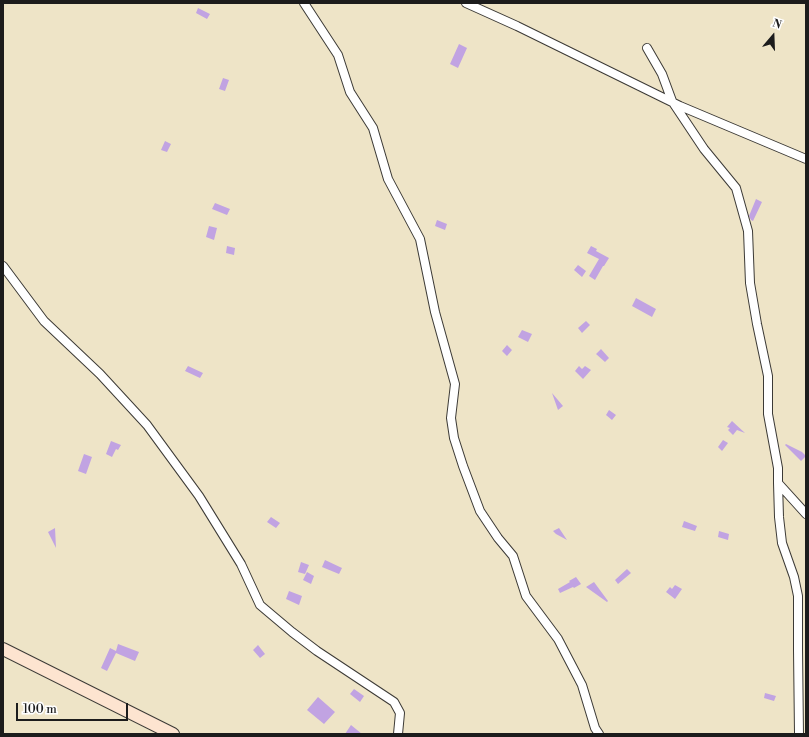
<!DOCTYPE html>
<style>
body{margin:0}
#map{position:relative;width:809px;height:737px;overflow:hidden;background:#eee4c7;font-family:"Libre Bodoni",serif}
canvas{display:block}
.frame{position:absolute;inset:0;border:4px solid #1c1c1c;pointer-events:none}
.north{position:absolute;left:753px;top:16px;width:40px;height:40px;-webkit-text-stroke:3px #fff;paint-order:stroke;rotate:19deg;font-size:11px;font-weight:700;line-height:16px;text-align:center;color:#1c1c1c}
.north::after{content:'';display:block;margin:auto;width:14px;height:18px;background:#1c1c1c;clip-path:polygon(50% 0,100% 100%,50% 72%,0 100%)}
.scale{position:absolute;left:16px;top:703px;width:112px;height:18px;box-sizing:border-box;border:2px solid #1c1c1c;border-top:0;padding-left:5px;font-size:12px;line-height:14px;white-space:nowrap;color:#1c1c1c;-webkit-text-stroke:3px #fff;paint-order:stroke}
</style>
<div id="map">
<canvas width="809" height="737"></canvas>
<div class="frame"></div>
<div class="north">N</div>
<div class="scale">100 m</div>
</div>
<script>
const c = document.querySelector('canvas').getContext('2d');
c.lineJoin = 'round';
function paint(path, color) {
  c.fillStyle = color;
  c.fill(path, 'evenodd');
}
function strokePath(path, color, width, dash) {
  c.strokeStyle = color;
  c.lineWidth = width;
  c.lineCap = dash ? 'butt' : 'round';
  c.setLineDash(dash || []);
  c.stroke(path);
}
paint(new Path2D(`
 M198,8L210,14L207,19L196,13Z
 M459,44L467,48L458,68L450,64Z
 M223,78L229,80L225,91L219,89Z
 M165,141L171,144L167,152L161,150Z
 M756,199L762,202L753,221L751,220L749,216Z
 M215,203L230,209L227,215L212,209Z
 M437,220L447,224L445,230L435,226Z
 M209,226L217,228L214,240L206,237Z
 M227,246L235,248L234,255L226,253Z
 M591,246L597,249L596,251L609,258L604,266H603L595,280L589,276L599,259L587,253Z
 M578,265L586,271L582,277L574,270Z
 M636,298L656,309L652,317L632,306Z
 M586,321L590,325L582,333L578,328Z
 M522,330L532,334L528,342L518,337Z
 M507,345L512,350L507,356L502,351Z
 M601,349L609,358L605,362L596,354Z
 M188,366L203,373L200,378L185,371Z
 M579,366L582,369L585,366L591,370L583,379L575,371Z
 M552,393L563,406L558,410Z
 M609,410L616,415L612,420L606,415Z
 M732,421L745,433L737,430L733,435L728,430L730,428L727,427Z
 M723,440L728,443L722,451L718,447Z
 M111,441L121,445L118,450L116,449L112,457L106,454Z
 M786,444L802,452L806,456L801,461L785,445Z
 M84,454L92,457L86,474L78,471Z
 M271,517L280,523L276,528L267,522Z
 M684,521L697,526L695,531L682,527Z
 M55,528L56,548L48,532Z
 M559,528L567,540L556,534L553,531Z
 M719,531L729,534L728,540L718,537Z
 M325,560L342,568L339,574L322,567Z
 M301,562L309,565L305,574L298,572Z
 M627,569L631,573L618,584L615,580Z
 M307,572L314,576L311,584L303,580Z
 M576,577L581,584L574,588L573,587L560,593L558,589L570,582L569,581Z
 M594,582L608,601L607,602L586,587Z
 M675,585L682,589L675,599L666,592L670,587L672,589Z
 M289,591L302,596L299,605L286,599Z
 M118,644L139,652L135,661L116,653L107,671L101,668L110,648L116,651Z
 M258,645L265,654L260,658L253,650Z
 M354,689L364,696L360,702L350,694Z
 M765,693L776,696L774,701L764,698Z
 M318,697L335,712L324,724L307,710Z
 M351,725L362,734H345Z`), '#c1a3e2');
const street = new Path2D(`
 M304,3L338,55L350,92L373,128L388,179L420,239L435,312L455,384L451,418L454,438L463,466L480,511L498,538L513,556L526,596L558,639L582,685L595,728L599,734
 M466,3L517,26L680,106L806,159
 M647,48L662,74L672,101L704,149L736,188L748,231L750,283L757,324L768,376V414L778,468V483L806,514
 M3,266L44,321L100,374L147,425L199,496L241,564L260,605L292,632L317,651L394,702L400,713L398,734
 M778,483L779,517L782,543L794,577L798,596V650L799,734`);
const secondary = new Path2D(`
 M3,649L173,734`);
strokePath(street, '#3c3a36', 10);
strokePath(secondary, '#3c3a36', 14);
strokePath(street, '#fff', 8);
strokePath(secondary, '#fde4d0', 12);
</script>
